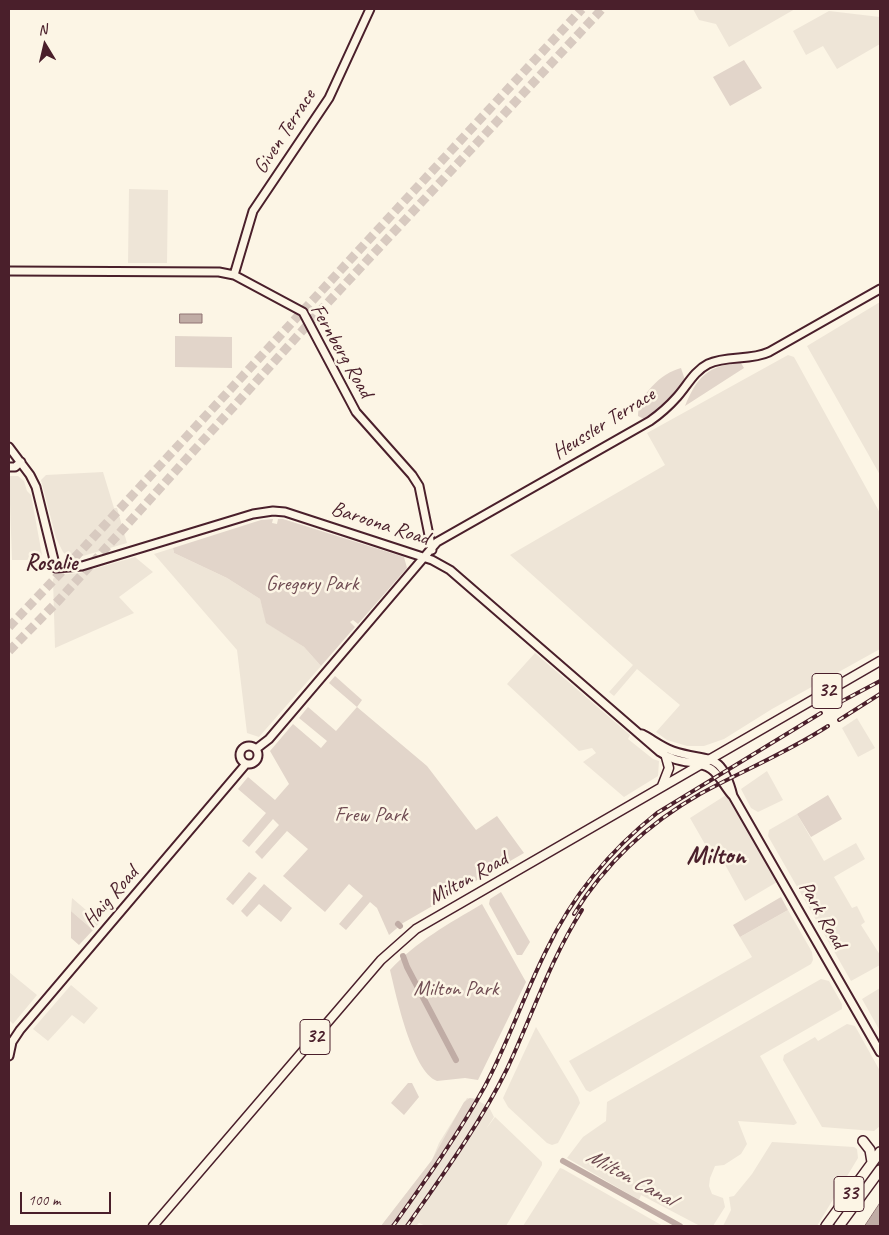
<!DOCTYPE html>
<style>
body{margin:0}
#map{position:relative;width:889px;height:1235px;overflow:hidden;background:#fcf5e5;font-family:Caveat,sans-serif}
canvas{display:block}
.frame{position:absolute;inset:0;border:10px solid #4a1f2b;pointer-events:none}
.north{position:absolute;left:20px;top:20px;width:50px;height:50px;-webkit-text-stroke:4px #fcf5e5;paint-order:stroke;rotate:351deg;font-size:14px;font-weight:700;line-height:20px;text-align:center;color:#4a1f2b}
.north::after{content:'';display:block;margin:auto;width:18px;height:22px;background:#4a1f2b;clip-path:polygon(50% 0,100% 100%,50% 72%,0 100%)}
.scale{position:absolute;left:20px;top:1192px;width:91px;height:22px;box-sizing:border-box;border:2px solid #4a1f2b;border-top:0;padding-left:6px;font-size:15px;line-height:18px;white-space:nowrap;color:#4a1f2b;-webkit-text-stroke:4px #fcf5e5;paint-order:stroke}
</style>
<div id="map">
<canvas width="889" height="1235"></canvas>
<div class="frame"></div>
<div class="north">N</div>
<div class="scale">100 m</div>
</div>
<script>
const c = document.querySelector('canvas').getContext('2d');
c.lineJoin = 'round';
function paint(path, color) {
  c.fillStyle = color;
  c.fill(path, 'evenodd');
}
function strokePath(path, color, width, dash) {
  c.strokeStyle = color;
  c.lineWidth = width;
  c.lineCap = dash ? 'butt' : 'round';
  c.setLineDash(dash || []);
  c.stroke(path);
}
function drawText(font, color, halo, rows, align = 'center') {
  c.font = font + ' Caveat,sans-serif';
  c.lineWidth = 5;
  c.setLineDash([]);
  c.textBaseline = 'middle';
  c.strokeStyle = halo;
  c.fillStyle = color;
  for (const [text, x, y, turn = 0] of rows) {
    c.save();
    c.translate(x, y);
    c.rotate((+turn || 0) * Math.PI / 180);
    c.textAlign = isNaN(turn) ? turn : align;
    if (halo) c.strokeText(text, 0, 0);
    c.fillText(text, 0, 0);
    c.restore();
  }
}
paint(new Path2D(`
 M693,9H795L729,47L716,24L699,20Z
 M829,11L880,17V44L837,69L823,46L806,55L793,31Z
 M129,189L168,190L167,263H128Z
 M880,302V475L807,346Z
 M788,355L794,357L880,513V649L772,709L724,739L704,746H687L667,740L656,732L680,705L637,669L614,696L609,692L633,665L510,555L665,465L647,433Z
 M103,472L114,508H117L127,543L83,556L69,558L63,552L56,538L41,480L46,475Z
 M9,476H18L24,481L27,491L31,495L42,555L38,560H12Z
 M173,548L174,553L227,578L260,599L267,623L304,647L321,666L259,737L247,733L237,650L154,554Z
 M135,557L153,572L119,597L134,613L55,648L53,579L57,575L80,573Z
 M535,653L630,735L628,739L653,759L659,761L658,776L624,797L583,762L596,753L592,748L579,751L507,684Z
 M857,718L875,748L858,757L842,728Z
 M767,771L783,800L758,812L751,808L741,789Z
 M726,795L777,882L745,901L717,850L710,853L690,818Z
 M797,814L824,861L856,843L865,859L834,877L852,908L857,906L865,922L861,925L880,955V965L851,981L768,836L769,830Z
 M72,898L100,922L93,930L71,911Z
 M788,910L812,952L813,960L811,964L590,1092L586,1090L569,1061L752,957L740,937Z
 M9,972L37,995L13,1024L9,1020Z
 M821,979L829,981L842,1004V1009L760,1056L797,1123L794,1125L738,1121L747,1144L741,1154L724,1165L715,1166L710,1178L709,1186L712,1194L723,1198L725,1207L713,1226H700L641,1195L639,1200L567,1158L583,1137L606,1121L607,1102Z
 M71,985L98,1008L84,1024L72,1015L48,1041L33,1029Z
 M880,988V1031L862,999Z
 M847,1024L855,1026L880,1071V1126L874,1131L822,1127L783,1060L784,1055L815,1037L818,1041Z
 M536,1027L578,1097L580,1103L558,1143L552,1145L547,1143L508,1107L503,1098Z
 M467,1098L475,1099L489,1107L494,1117L486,1129L495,1117L542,1162V1165L506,1226H426L419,1223L416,1226H381L432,1160L439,1143Z
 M772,1142L854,1147L857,1149L858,1158L817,1226H723L731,1210L729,1197L734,1196L752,1174Z
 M560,1168L563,1169L663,1226H523Z`), '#eee5d7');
paint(new Path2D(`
 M744,60L762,88L730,106L713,77Z
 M175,336L232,337V368L175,367Z
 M741,363L744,368L685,406C697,377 708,365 741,363Z
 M681,368L685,380L667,404L644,419L638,416C638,396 661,373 681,368Z
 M273,519L272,523L277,524L278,519H283L404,557L407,568L358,624L353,620L350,622L355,627L321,666L304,647L266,623L260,599L227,578L174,553L173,548L261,520Z
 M335,676L362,700L357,707L427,766L476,830L497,816L524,853L403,923L389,935L377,908L370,902L346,930L339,924L363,896L349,884L325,912L283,876L308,849L287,831L262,859L255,852L279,825L273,819L249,847L242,841L266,813L238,789L248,777L275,800L289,784L270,751L293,724L321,748L327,741L299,718L308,707L336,731L357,707L329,683Z
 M828,795L842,819L811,837L797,814Z
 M249,872L257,878L233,905L226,899Z
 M264,884L292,908L281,922L259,904L247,917L241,911Z
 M501,892L530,942L522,955H517L489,904L490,899Z
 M781,897L788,910L740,937L733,925Z
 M482,904L526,982L478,1080L465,1078L437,1081C412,1071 396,995 390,970C417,941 448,924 482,904Z
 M71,911L93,930L79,945L71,938Z
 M408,1083H412L419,1097L404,1115L391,1103Z
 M470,1098L476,1099L427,1177L390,1226H381L432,1160L464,1102Z`), '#e2d5ca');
const water = new Path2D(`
 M180,314H202V323H180Z
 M880,1203V1226H865Z`);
paint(water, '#c0aca5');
strokePath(water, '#917474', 1);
strokePath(new Path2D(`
 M398,924L400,926
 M403,956L407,967L456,1060
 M563,1161L680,1226`), '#c0aca5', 6);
strokePath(new Path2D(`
 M9,627L66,567L582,9
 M9,651L59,600L320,311L602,9`), '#d8cac0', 9, [9, 4.5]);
const secondary = new Path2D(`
 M9,271L219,272L234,275L303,312L356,412L412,475L419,486L432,550
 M234,275L253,211L329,98L370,9
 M9,447L30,475L36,487L56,568L82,566L253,514L273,511L285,512L432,560L450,570L660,752C678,765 698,760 711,769C720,775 725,788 733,796L880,1052
 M9,467H15L21,462
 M642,734C652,739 662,747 673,751C708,763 721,749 733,796
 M240 755a9 9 0 1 1 18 0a9 9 0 1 1-18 0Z
 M256,749L269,739L437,542L650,421C660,414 669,406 677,397C687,386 694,371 708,364C727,355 750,361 769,352L880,289
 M9,1056L12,1042L20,1030L246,764`);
const primary = new Path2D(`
 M662,786L669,768L666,757
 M153,1226L381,960L416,929L880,661`);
const highway = new Path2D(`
 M863,1141L870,1150L872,1162
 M826,1226L880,1152
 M839,1226L880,1170`);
strokePath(secondary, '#4a1f2b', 11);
strokePath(primary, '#4a1f2b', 11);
strokePath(highway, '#4a1f2b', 12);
strokePath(secondary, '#fcf5e5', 7);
strokePath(primary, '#fcf5e5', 8);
strokePath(highway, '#fcf5e5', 9);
const rail = new Path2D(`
 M831,707L880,681
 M839,720L880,694
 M574,914C605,864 649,823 700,794C742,771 788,752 828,726
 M393,1226C425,1181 458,1135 485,1086C508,1043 524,995 546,951C572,896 609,851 657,813L821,713
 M407,1226C442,1176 480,1124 507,1069C532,1016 550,960 582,910`);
strokePath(rail, '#4a1f2b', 4);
strokePath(rail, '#fcf5e5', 2, [5.5]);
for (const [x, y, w] of [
 [827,691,30],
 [315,1037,30],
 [849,1194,30]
]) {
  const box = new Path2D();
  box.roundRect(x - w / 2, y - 17.5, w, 35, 4);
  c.fillStyle = '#fcf5e5';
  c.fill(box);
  strokePath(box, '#4a1f2b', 1);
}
drawText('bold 20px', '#4a1f2b', null, [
 ["32",827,691],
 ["32",315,1037],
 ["33",849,1194]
]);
drawText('21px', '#4a1f2b', '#fcf5e5', [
 ["Given Terrace",285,132,-57],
 ["Fernberg Road",341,351,60],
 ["Heussler Terrace",604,424,-32],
 ["Baroona Road",380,524,18],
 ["Milton Road",468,879,-29],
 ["Haig Road",111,897,-49],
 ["Park Road",822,915,60]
]);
drawText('21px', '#704c53', '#fcf5e5', [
 ["Gregory Park",312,584],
 ["Frew Park",371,815],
 ["Milton Park",456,989]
]);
drawText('bold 22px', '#4a1f2b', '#fcf5e5', [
 ["Rosalie",51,564]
]);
drawText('italic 22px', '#6d4950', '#fcf5e5', [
 ["Milton Canal",630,1178,29]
]);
drawText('bold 26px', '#4a1f2b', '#fcf5e5', [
 ["Milton",716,856]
]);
</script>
